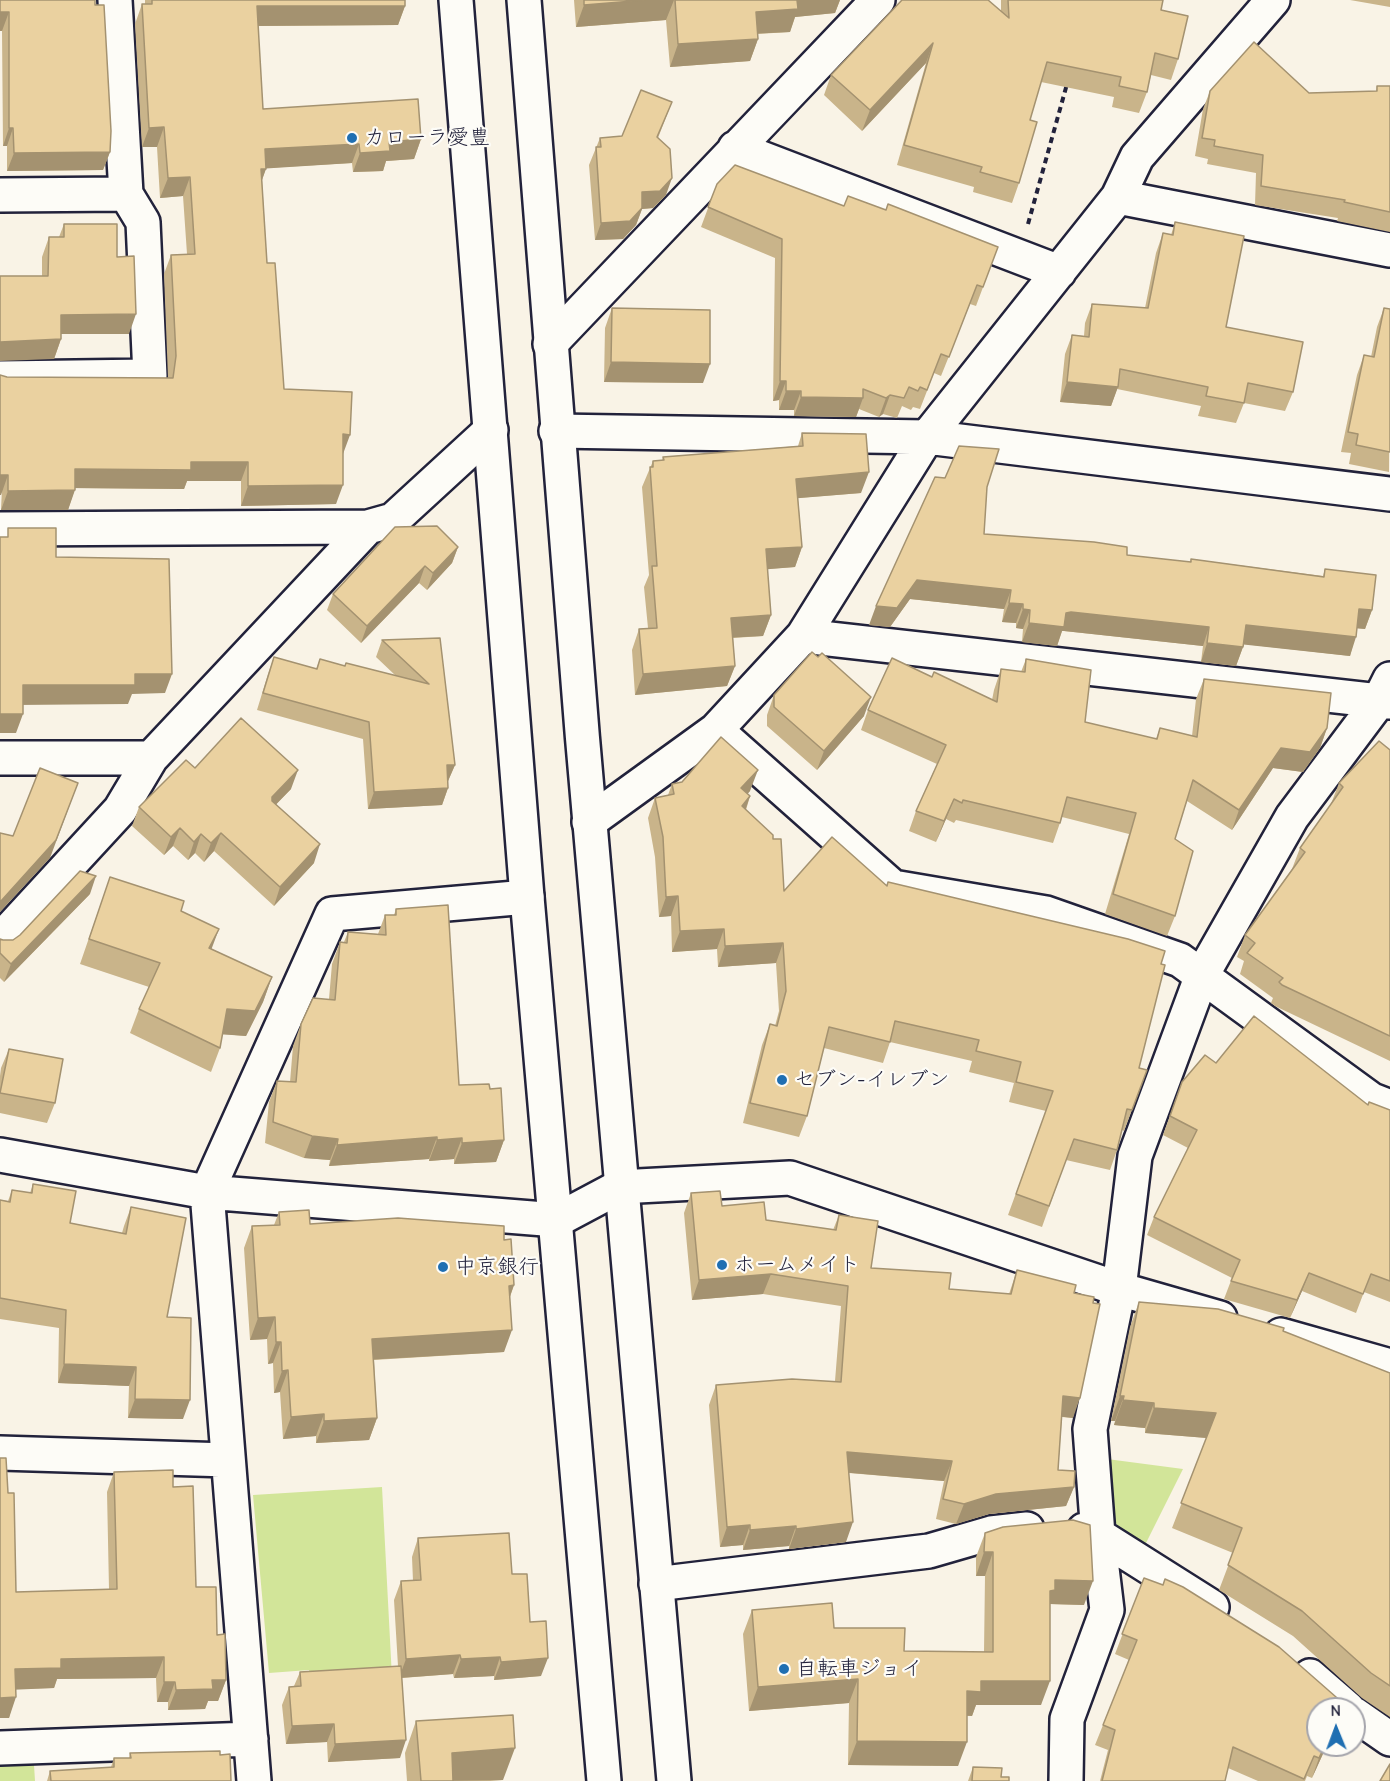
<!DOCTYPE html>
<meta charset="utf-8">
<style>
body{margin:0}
#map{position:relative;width:1390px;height:1781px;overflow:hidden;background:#f9f3e6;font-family:"Comic Neue",sans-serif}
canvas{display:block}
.north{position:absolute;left:1306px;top:1697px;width:60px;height:60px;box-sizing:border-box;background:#fdfcf7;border:2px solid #a5a5ac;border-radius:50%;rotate:359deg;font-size:16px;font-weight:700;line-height:24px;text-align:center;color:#22223b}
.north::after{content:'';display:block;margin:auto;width:21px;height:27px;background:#1f6fb2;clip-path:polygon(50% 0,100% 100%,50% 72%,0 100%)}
</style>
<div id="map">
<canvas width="1390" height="1781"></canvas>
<div class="north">N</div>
</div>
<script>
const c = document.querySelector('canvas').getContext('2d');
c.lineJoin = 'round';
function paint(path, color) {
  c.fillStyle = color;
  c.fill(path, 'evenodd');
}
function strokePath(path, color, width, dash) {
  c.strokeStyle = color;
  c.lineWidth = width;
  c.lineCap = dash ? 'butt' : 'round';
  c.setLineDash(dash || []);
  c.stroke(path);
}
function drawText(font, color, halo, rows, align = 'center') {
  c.font = font + ' "Comic Neue","Klee One",sans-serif';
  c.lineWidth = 4.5;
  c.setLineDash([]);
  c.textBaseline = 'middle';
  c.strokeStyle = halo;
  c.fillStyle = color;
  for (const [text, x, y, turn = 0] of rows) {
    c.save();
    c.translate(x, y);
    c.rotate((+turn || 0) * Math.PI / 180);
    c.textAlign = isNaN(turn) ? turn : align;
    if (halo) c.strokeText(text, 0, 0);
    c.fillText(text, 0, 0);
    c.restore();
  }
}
paint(new Path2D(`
 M1107,1459L1183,1469L1143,1549C1105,1527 1108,1499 1107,1459Z
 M382,1487L392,1678L311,1685L309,1670L269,1673L253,1495Z
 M34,1765L35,1781H0V1766Z`), '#d2e599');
const street = new Path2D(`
 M735,148L1059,272
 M0,195L126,194L115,0
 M1118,197L1390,250
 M550,344L878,0
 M0,378L150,376L143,222L126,194
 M556,431L927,437L1390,494
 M0,529L368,527
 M803,636L1390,702
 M716,730L893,887L1046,913L1180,960L1372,1100L1390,1107
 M0,758H151
 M589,822L716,730L803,636L927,437L1118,197L1137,157L1273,0
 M0,940L120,810L151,758L368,527L393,520L491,430
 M0,1155L207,1192L557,1220L619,1187L790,1178L1119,1289L1220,1318
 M1281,1335L1390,1366
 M0,1453L228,1460
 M1084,1530L1098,1535L1212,1607
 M656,1584L929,1551L991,1533L1027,1529
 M1310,1676L1348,1709
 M1354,1714L1390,1739
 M0,1748L251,1739
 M254,1781L207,1192L332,914L527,897
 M1066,1781L1067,1719L1107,1610L1098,1535L1090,1429L1119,1289L1135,1156L1202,975L1292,817L1379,701L1390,679`);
const secondary = new Path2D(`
 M456,0L527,897L604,1781
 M524,0C569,594 619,1188 674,1781`);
strokePath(street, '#22223b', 38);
strokePath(secondary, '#22223b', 38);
strokePath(new Path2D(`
 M1028,224L1067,84`), '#22223b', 4, [6, 4.5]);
strokePath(street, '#fdfcf7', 33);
strokePath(secondary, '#fdfcf7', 33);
paint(new Path2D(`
 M0,0L95,5L110,152L103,170L7,171V146H3L2,31H0Z
 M145,0H405V6L398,25L258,26L263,109L421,139L414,159L386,161L383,171L353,172L352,163L266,168L262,180L267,263L284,389L343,454L336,504L241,506V481H187L184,489L75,488L68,510H1L7,377L168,378L164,274L171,255L187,254L183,196L160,198L157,147H142L135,24L142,4H145Z
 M574,0H840L835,13L795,17L790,32L757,34L758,39L750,61L670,67L666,20L576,27Z
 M1001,0H1163L1161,10L1178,59L1171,80L1151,75L1147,92L1139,113L1112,107L1114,97L1041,82L1030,120L1019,183L1012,203L973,192L974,187L897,165L926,63L862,131L824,95L831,75L1001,11Z
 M1350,0H1390V7Z
 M1377,86H1390V232L1337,221L1338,218L1255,205L1256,173L1207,164L1208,159L1195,156L1203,109L1210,91L1309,93L1376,91Z
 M672,102L658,138L666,195L653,208L642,209L636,225L623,239L595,240L589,165L600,138L622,136Z
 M717,184L844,206L886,210L998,247L976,306L970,304L941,376L934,373L920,409L913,407L911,410L902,406L897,418L883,414L879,417L859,409L856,417L794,416V410H779V400L773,401L775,258L701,227Z
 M1175,222L1226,327L1293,392L1285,411L1244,403L1236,423L1198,416L1201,406L1117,389L1111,406L1060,402L1065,354L1072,335L1084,336L1085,323L1092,304L1145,308L1156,253L1163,233L1171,235Z
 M64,224L117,257L129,334H61V339L54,359L42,276V257L49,237H59Z
 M612,308L703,383L604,382L605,328Z
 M1384,308L1390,309L1389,472L1349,464L1351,453L1341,452L1357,375L1364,355L1371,357L1377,327Z
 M802,433L861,493L798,498L802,547L795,567L767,569L771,615L763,636L733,638L735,666L727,686L635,695L632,650L639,629L648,628L644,587L649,575L642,487L653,461L662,460L663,457L798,446Z
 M987,487L984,534L1127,555L1190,562L1191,559L1323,576L1325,569L1372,610L1365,629L1357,628L1350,656L1244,644L1236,666L1201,662L1203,646L1064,631H1062L1057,646L1022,642L1023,629L1016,628V623L1002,622L1004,609L910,599L890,627L869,625Z
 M458,547L452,563L427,590L419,583L361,643L327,610L333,594Z
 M440,638L455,765L448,781V788L442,805L368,809L363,739L257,710L268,674L274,657L316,669L320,659L345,666L396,676L376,657L382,640Z
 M1026,659L1085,722L1156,739L1160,728L1192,736L1196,699L1204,679L1327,728L1320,748L1303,772L1273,768L1232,830L1187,801L1175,839V916L1167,936L1105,914L1129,834L1062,817L1053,843L956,820L954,823L946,819L936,842L909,831L916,811L937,764L861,730L868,710L932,677L992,700L994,690L1001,669L1021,672Z
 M774,695L864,716L817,770L767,726V715Z
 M1390,750V1061L1275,1006L1271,1003L1273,998L1240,974L1244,961L1237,957L1245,935L1292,869L1300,848L1331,804L1339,783Z
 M195,768L291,789L276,804L314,863L274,906L214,851L204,862L195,853L188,860L173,846L164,855L132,826L139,807Z
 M672,784L750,791L747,794L750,796L746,810L773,839L784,891L887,886L1161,964L1139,1068L1147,1070L1124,1131L1122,1130L1117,1150L1110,1170L1066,1160L1042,1227L1008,1215L1046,1111L1009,1102L1014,1083L969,1072L972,1061L890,1042L883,1063L824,1048L807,1116L799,1137L743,1123L762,1045L770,1024L775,1026L779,1011L776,963L718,967L717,949L672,952L671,916L659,917L655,857L648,818L655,798L668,795Z
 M110,877L181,911L211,949L272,977L263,1002L246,1036L222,1034L220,1048L211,1072L130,1033L139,1009L149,987L80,964Z
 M90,894L4,982L0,978V939L3,940H13Z
 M396,909L459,1085L490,1089L504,1140L496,1162L454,1164V1159L429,1161V1159L329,1166L330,1160L304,1158L265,1143L269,1102L277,1081L290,1082L293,1046L301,1024L329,999L332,964L340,942H344L348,932L378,934L385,915H394Z
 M9,1049L55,1103L47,1123L0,1113V1076L1,1068Z
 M1216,1063L1390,1110V1302L1364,1292L1356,1313L1302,1291L1290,1318L1224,1299L1232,1278L1147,1235L1154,1217L1188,1148L1163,1135L1182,1082Z
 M33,1184L70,1223L122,1233L124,1226L131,1207L167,1317L183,1419L128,1418L129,1386L58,1383L59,1328L0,1319V1200L8,1201L12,1190L30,1193Z
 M691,1193L722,1206L766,1220L833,1230L839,1215L871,1268L949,1289L1009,1294L1017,1270L1074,1293L1073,1418L1062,1417L1058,1470L1074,1487L1066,1506L989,1514L956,1524L936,1519L944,1481L849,1473L846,1542L789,1549V1546L743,1550V1545L720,1547L709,1405L716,1385L835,1381L841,1306L763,1294L692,1300L684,1213Z
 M279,1212L310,1224L504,1240L514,1285L510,1297L504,1352L374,1360L377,1418L369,1440L316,1443V1436L283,1439L280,1392L274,1393L273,1363L268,1364L267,1339L250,1340L244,1248L252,1226L274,1225Z
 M1139,1302L1283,1331L1390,1373V1717L1362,1698L1293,1636L1219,1590L1233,1553L1172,1528L1207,1438L1145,1433V1428L1114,1425L1115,1421H1111L1130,1327Z
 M114,1472L173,1487L196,1587L217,1635L226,1680L218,1701H208L205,1709L168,1710V1702H157L156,1678L57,1679L54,1688L16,1689L9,1718L8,1493L16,1592L109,1589L107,1492Z
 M985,1533L1084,1605L1050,1604L1041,1705H976L972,1716H967L958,1766L848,1765L849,1703L749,1711L743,1634L752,1610L834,1628L904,1651L984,1652L985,1576H976V1557Z
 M418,1538L512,1574L530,1622L541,1676L494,1680V1676L454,1678L453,1674L402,1678L400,1758L328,1762L327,1742L286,1744L282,1705L289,1687L294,1686L300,1672L398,1666L394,1600L401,1581H413L412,1557Z
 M1144,1578L1327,1745L1312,1778L1307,1776L1305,1781H1258L1228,1768L1225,1781H1100L1108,1750L1095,1745L1129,1660L1115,1654Z
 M416,1721L503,1780L490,1781H407L405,1753Z
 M130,1753L220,1755L231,1781H47L50,1771L111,1767L114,1758H129Z
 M973,1767L1001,1777L1009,1781H968Z`), '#c9b48a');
paint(new Path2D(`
 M645,0H674L666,20L576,27L584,5Z
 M795,0H840L835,13L795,17L790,32L748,34L756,12Z
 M257,6H405L398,25L250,26Z
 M0,12H9L2,31H0Z
 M758,39L750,61L670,67L678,44Z
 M933,43L926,63L862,131L870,110Z
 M164,127L157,147H142L149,128Z
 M9,128H13L7,146H3Z
 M421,139L414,159L386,161L383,171L353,172L360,153L389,142Z
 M359,144L352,163L258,169L265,149Z
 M110,152L103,170L7,171L14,153Z
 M261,169H266L259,188Z
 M190,177L183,196L160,198L168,178Z
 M672,178L666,195L653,208L642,209L636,225L623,239L595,240L601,223L642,192Z
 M136,314L129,334H54L61,315Z
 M61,339L54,359L0,361V342Z
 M611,362L710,364L703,383L604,382Z
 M780,381H786L779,400L773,401Z
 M1067,382L1118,387L1111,406L1060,402Z
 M786,391H801L794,410H779Z
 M890,395L883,414L879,417L886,398Z
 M801,397L863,398L856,417L794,416Z
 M343,434L350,435L343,454Z
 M191,462H248L241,481H187L184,489L68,488L75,469Z
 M869,472L861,493L788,499L796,479Z
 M0,475H8L1,495H0Z
 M343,485L336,504L241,506L248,486Z
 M75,490L68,510H1L8,491Z
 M458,547L452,563L427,590L433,573Z
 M802,547L795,567L758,570L766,549Z
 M425,566L419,583L361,643L367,626Z
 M917,580L1011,590L1004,609L910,599L890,627L869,625L876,606Z
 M1009,603L1023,604L1016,623L1002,622Z
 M1023,609L1030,610L1023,629L1016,628Z
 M1359,609L1372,610L1365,629L1353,628Z
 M1071,612L1209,627L1203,646L1064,631H1062L1057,646L1022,642L1029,623Z
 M771,615L763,636L724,638L731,618Z
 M1246,625L1356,637L1350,656L1239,644Z
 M1207,643L1243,647L1236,666L1201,662Z
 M735,666L727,686L635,695L643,674Z
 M135,674H172L165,693L132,694L128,704L16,705L23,685Z
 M871,697L864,716L817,770L824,751Z
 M0,714H23L16,733H0Z
 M1327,728L1320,748L1303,772L1273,768L1232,830L1239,810L1281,748Z
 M447,765H455L448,781L441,782Z
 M298,770L291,789L265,816L272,797Z
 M758,770L750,791L734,809L741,788Z
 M78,783L50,858L0,912V902Z
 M448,788L442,805L368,809L374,792Z
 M750,796L743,817L742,806Z
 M954,799L946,819L936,842L944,821Z
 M180,828L173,846L164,855L171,837Z
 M221,833L214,851L204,862L211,843Z
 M201,834L195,853L188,860L194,842Z
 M320,844L314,863L274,906L280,887Z
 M96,876L90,894L4,982L11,964Z
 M678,896L671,916L659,917L666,897Z
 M219,929L210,953L209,948Z
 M724,929L717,949L672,952L680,931Z
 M783,943L776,963L718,967L725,946Z
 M272,977L263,1002L246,1036L218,1034L227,1009Z
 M312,1136L338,1139L330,1160L304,1158Z
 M437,1137L429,1159L329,1166L337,1145Z
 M462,1138L454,1159L429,1161L437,1140Z
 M504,1140L496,1162L454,1164L462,1143Z
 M1309,1273L1302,1291L1290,1318L1297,1300Z
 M771,1274L763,1294L692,1300L699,1280Z
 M514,1285L506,1307L509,1286Z
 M275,1317L267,1339L250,1340L258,1318Z
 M512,1330L504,1352L365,1360L372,1339Z
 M276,1342H281L273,1363L268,1364Z
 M64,1364L136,1367L129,1386L58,1383Z
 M288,1370L280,1392L274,1393L282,1371Z
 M1063,1396L1080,1398L1073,1418L1056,1416Z
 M1120,1396H1124L1115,1421H1111Z
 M135,1399L190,1400L183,1419L128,1418Z
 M1123,1400L1154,1403L1145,1428L1114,1425Z
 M1154,1408L1216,1413L1207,1438L1145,1433Z
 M324,1414L316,1436L283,1439L291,1417Z
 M377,1418L369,1440L316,1443L324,1421Z
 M847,1452L952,1461L944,1481L840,1472Z
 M1074,1487L1066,1506L989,1514L956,1524L964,1504L996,1494Z
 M853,1522L846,1542L789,1549L796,1529Z
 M750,1525L743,1545L720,1547L727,1527Z
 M796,1526L789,1546L743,1550L750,1530Z
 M984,1552H993L985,1576H976Z
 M1055,1580L1093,1581L1084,1605L1050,1604V1591Z
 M460,1655L453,1674L399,1678L406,1659Z
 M164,1657L156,1678L57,1679L54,1688L8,1690L15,1669L61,1659Z
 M500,1657L494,1676L454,1678L461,1659Z
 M548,1658L541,1676L494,1680L501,1662Z
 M858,1679L849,1703L749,1711L758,1687Z
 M212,1680H226L218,1701H208L205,1709L168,1710L176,1690Z
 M981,1681H1050L1041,1705H976L972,1716L959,1715L967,1691Z
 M164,1682H175L168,1702H157Z
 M16,1697L9,1718H0V1698Z
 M334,1724L327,1742L286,1744L292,1726Z
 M406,1740L400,1758L328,1762L335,1744Z
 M857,1741L967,1742L958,1766L848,1765Z
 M1325,1745H1327L1312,1778L1319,1758Z
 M515,1748L503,1780L441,1781L452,1753Z`), '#a49270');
const building = new Path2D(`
 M0,0H95V5H104L111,131L110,152L14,153L13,128H9V12H0Z
 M152,0H405V6H257L263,109L418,99L421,139L389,142L390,151L360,153L359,144L265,149L266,169H261L267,263H275L284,389L352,392L350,435L343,434V485L248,486V462H191V470L75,469V490L8,491V475H0V375L7,377L173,378L176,356L171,255L195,254L190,177L168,178L164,127L149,128L142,4H152Z
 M584,0H645L584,5Z
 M675,0H797L798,9L756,12L758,39L678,44Z
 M902,0H988L1009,18L1008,0H1163L1161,10L1188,16L1178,59L1155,53L1147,92L1119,86L1121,77L1047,62L1030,120L1037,122L1019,183L980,172L982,167L904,145L933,43L870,110L831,75Z
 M1254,42L1309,93L1377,91V86H1390V212L1344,202L1345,200L1261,186L1263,155L1214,146L1215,140L1202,138L1210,91Z
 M641,90L672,102L657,137L670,149L672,178L660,191L642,192V208L630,221L601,223L596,147H601L600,138L622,136Z
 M735,165L844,206L848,196L886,210L888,204L998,247L983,287L977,285L949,357L941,354L927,390L920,387L918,391L909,387L904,398L890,395L886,398L863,389V398L801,397V391H786V381H780L782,239L708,207L717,184Z
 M1175,222L1244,236L1226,327L1303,342L1293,392L1248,383L1244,403L1206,396L1208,387L1120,369L1118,387L1067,382L1072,335L1089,337L1092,304L1148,308L1163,233L1173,235Z
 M64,224H117V257L134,256L136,314L61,315V339L0,342V276H48L49,237H64Z
 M612,308L710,310V364L611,362Z
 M1384,308L1390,309V452L1356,445L1358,434L1348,432L1364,355L1374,357Z
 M802,433L866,434L869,472L796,479L802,547L766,549L771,615L731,618L735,666L643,674L639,629L657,628L652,566H657L650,467H653V461L664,460L663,457L803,446Z
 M959,446L999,449L987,487L984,534L1094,542L1127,547V555L1191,562V559L1324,577L1325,569L1376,575L1372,610L1359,609L1356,637L1246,625L1243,647L1207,643L1209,627L1071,612L1066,613L1064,627L1029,623L1030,610L1023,609V604L1009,603L1011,590L917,580L897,608L876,606L935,477L945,478Z
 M437,526L458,547L433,573L425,566L367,626L333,594L395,527Z
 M8,528H56V557L169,559L172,674H135V685H23V714H0V537H8Z
 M440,638L455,765H447L448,788L374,792L369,722L263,693L274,657L317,669L320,659L345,666L346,663L429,684L382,640Z
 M812,652L818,657L822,653L871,697L824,751L774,707V695Z
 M892,658L932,677L934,672L997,702L1001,669L1025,672L1026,659L1091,670L1085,722L1157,739L1160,728L1197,737L1204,679L1331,693L1327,728L1310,752L1281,748L1239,810L1193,780L1175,839L1193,851L1175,916L1113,894L1136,813L1067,797L1060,823L963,800L962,803L954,799L944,821L916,811L946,745L868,710Z
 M241,718L298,770L272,797V801L320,844L280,887L221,833L211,843L201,834L194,842L180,828L171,837L139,807L186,760L195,768Z
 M721,737L758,770L741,788L750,796L742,806L773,835V839H781L784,891L832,837L887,886L888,882L1128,939L1165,951L1161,964L1165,965L1139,1068L1147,1070L1132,1110L1127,1109L1117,1150L1074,1139L1049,1206L1016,1194L1053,1091L1016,1082L1021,1062L976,1051L979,1040L895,1021L890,1042L829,1027L807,1116L750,1103L770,1024L777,1026L786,991L783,943L725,946L724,929L680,931L678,896L666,897L663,837L655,798L674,794L672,784L682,782Z
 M1379,741L1390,750V1036L1282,985L1279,982L1283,978L1247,953L1255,943L1245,935L1305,852L1300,848L1343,787L1339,783Z
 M40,768L78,783L56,840L0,902V833L13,836Z
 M80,871L96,876L11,964L0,953V939L3,940H13L20,935Z
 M110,877L184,901L181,911L219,929L209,948L272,977L255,1011L227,1009L220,1048L139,1009L160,963L89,939Z
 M448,905L459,1085L489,1084L490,1089L501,1088L504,1140L462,1143V1138L437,1140V1137L337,1145L338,1139L312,1136L273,1122L277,1081L296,1082L301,1024L313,998L335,1000L340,942L347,943L348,932L386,935L385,915H396V909Z
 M1254,1016L1368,1105L1369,1102L1390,1110V1281L1371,1274L1363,1294L1309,1273L1297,1300L1231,1281L1240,1260L1154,1217L1197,1130L1170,1116L1182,1082L1205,1055L1216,1063Z
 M9,1049L63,1059L55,1103L0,1093Z
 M33,1184L76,1191L70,1223L126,1234L131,1207L186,1218L167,1317L191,1318L190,1400L135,1399L136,1367L64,1364L66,1310L0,1298V1200L10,1202L12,1190L32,1193Z
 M720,1191L722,1206L764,1202L766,1220L836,1230L839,1215L878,1221L871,1268L951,1273L949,1289L1011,1294L1017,1270L1076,1285L1074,1293L1094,1297L1093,1303L1100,1304L1080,1398L1063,1396L1058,1470L1075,1471L1074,1487L996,1494L964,1504L943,1499L952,1461L847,1452L853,1522L796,1529V1526L750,1530V1525L727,1527L716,1385L792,1379L841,1382L848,1286L771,1274L699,1280L691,1193Z
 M309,1210L310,1224L398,1218L504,1226V1240L511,1239L514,1285L509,1286L512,1330L372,1339L377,1418L324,1421V1414L291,1417L288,1370L282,1371L281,1342H276L275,1317L258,1318L252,1226L280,1225L279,1212Z
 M1139,1302L1218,1309L1284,1328L1283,1331L1390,1373V1686L1371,1673L1302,1611L1228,1565L1242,1528L1181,1503L1216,1413L1154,1408V1403L1123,1400L1124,1396H1120Z
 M0,1458H6L8,1493H14L16,1592L117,1589L114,1472L173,1470V1487L193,1486L196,1587H216L217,1635L225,1634L226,1680H212L213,1689L176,1690L175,1682H164V1657L61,1659V1668L15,1669L16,1697L0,1698Z
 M1073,1520L1090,1525L1093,1581L1055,1580V1590L1050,1591V1681H981V1692L967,1691V1742L857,1741L858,1679L758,1687L752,1610L832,1603L834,1628H905L904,1651L993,1652V1552H984L985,1533L1003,1527Z
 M509,1533L512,1574H527L530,1622L546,1621L548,1658L501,1662L500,1657L461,1659L460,1655L406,1659L401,1581L421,1580L418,1538Z
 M1144,1578L1163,1585L1165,1579L1183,1587L1279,1647L1344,1704L1341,1709H1318V1745H1325L1319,1758L1314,1756L1304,1779L1233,1747L1225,1781H1102L1115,1730L1103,1725L1137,1640L1122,1634Z
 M401,1666L406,1740L335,1744L334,1724L292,1726L289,1687L301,1686L300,1672Z
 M513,1715L515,1748L452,1753L453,1781H421L416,1721Z
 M220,1751V1755L230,1754L231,1781H51L50,1771L114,1767V1758H131L130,1753Z
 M1390,1764V1781H1380Z
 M973,1767L1002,1768L1001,1777H1009V1781H972Z`);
paint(building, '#ead1a0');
strokePath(building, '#a49270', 1.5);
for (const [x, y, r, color] of [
 [352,138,6,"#1f6fb2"],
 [782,1080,6,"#1f6fb2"],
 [722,1265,6,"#1f6fb2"],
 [443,1267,6,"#1f6fb2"],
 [784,1669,6,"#1f6fb2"]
]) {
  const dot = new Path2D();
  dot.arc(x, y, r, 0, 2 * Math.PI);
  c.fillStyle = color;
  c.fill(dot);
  strokePath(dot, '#fdfcf7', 2);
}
drawText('21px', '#22223b', '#fdfcf7', [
 ["カローラ愛豊",364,138],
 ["セブン-イレブン",794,1080],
 ["ホームメイト",734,1265],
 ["中京銀行",455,1267],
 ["自転車ジョイ",796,1669]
], 'left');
</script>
